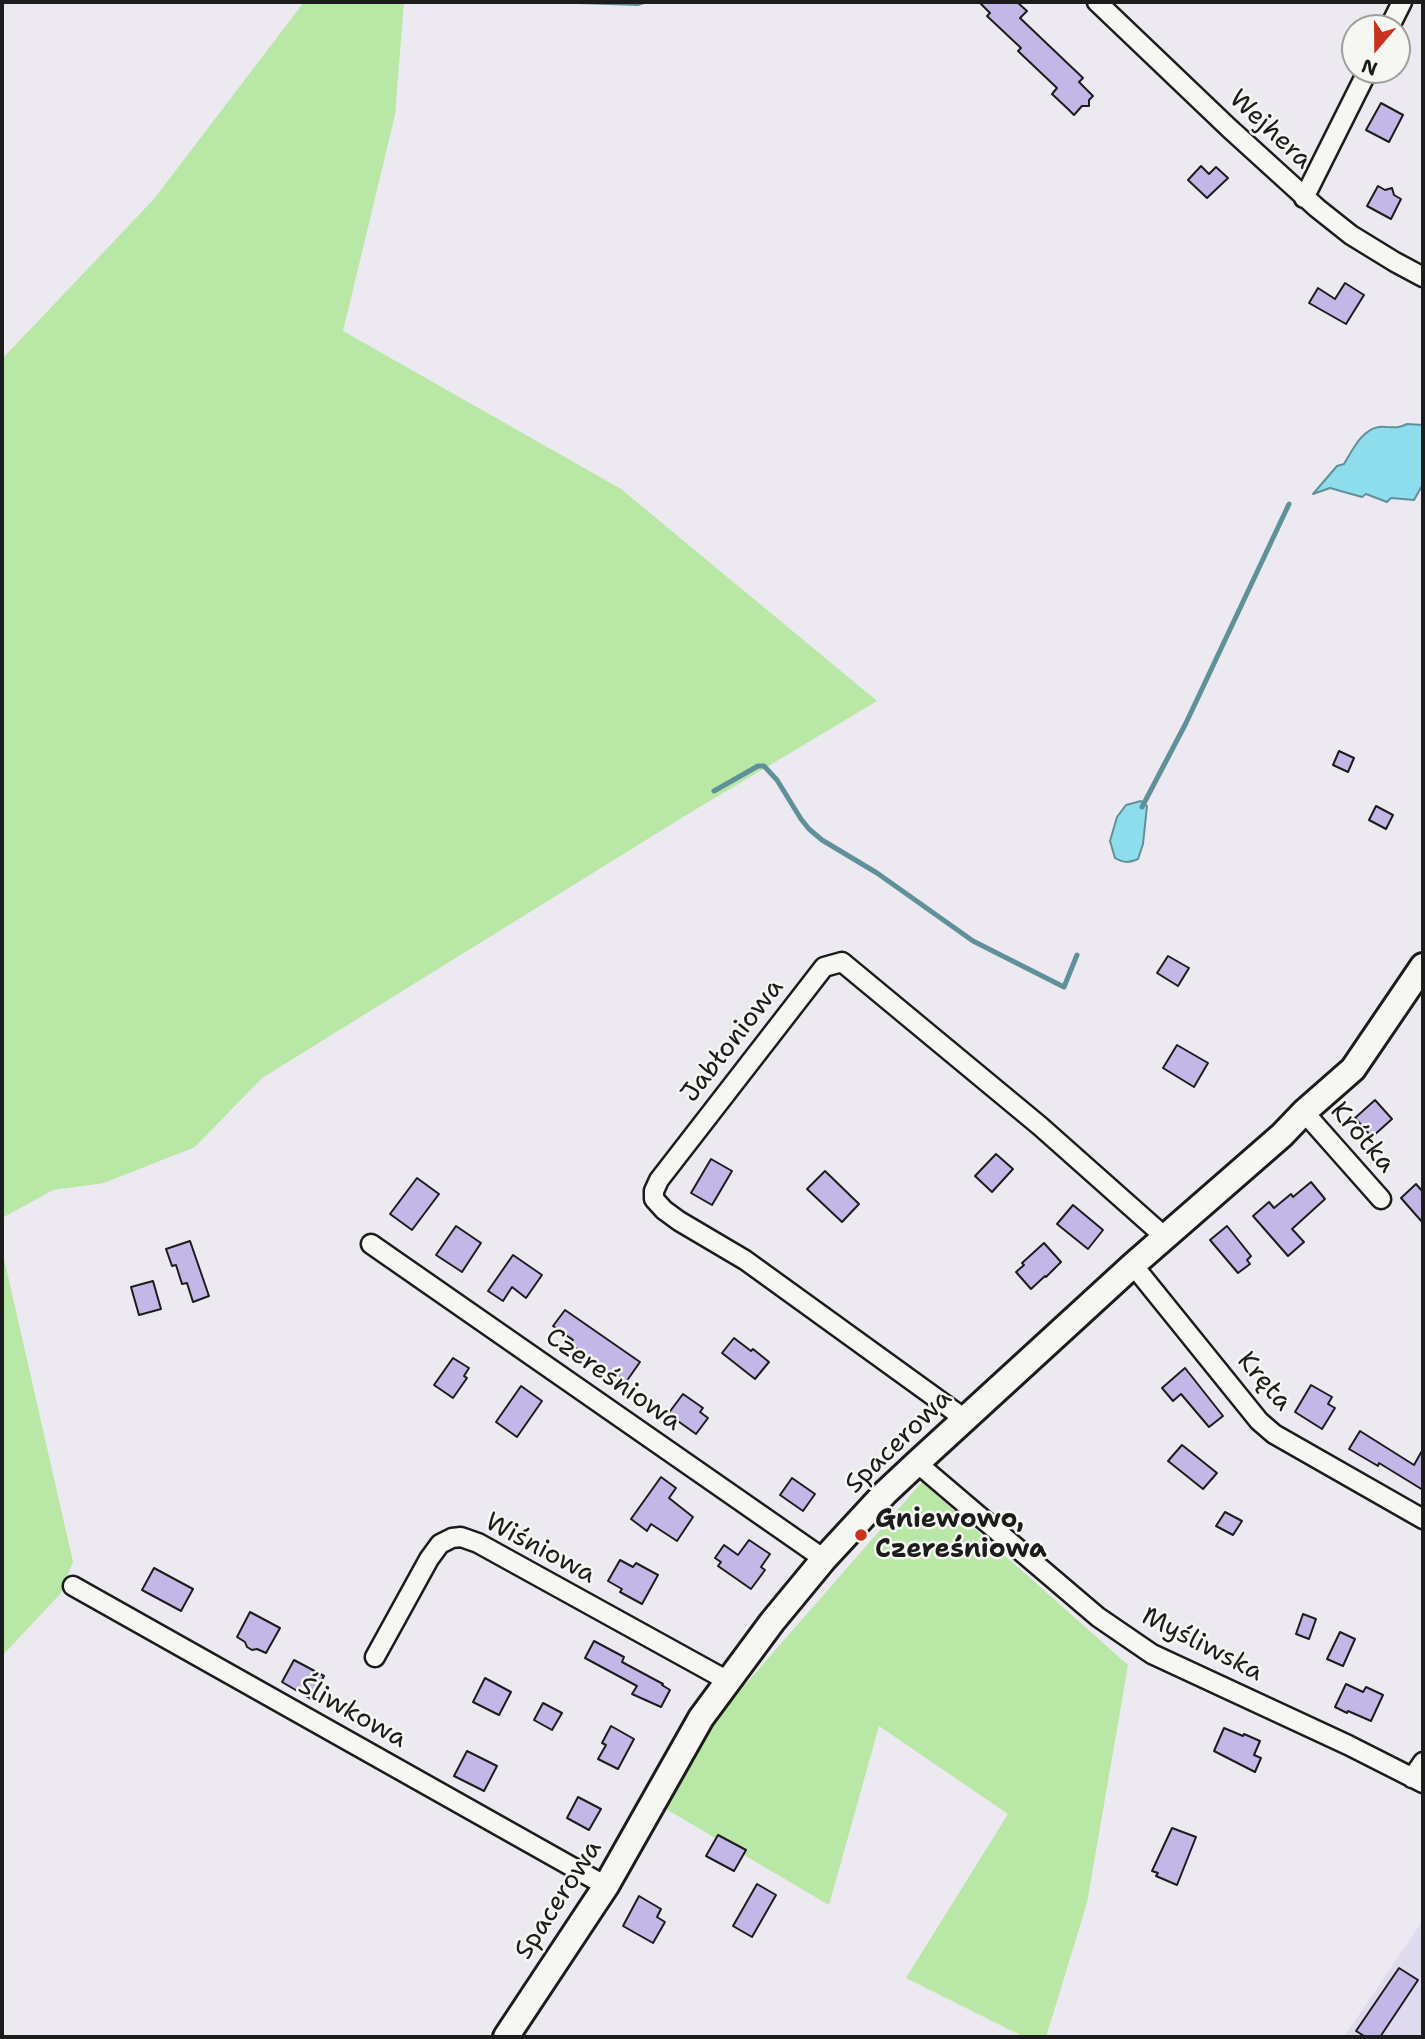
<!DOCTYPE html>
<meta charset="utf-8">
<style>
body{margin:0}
#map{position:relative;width:1425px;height:2039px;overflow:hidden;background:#ece9f0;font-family:"Shantell Sans",sans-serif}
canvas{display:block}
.frame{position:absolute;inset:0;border:4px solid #1c1c1c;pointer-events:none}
.north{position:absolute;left:1341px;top:14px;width:70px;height:70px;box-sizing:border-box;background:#f6f6f2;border:2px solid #9f9f9c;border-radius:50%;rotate:200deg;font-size:19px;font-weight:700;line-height:28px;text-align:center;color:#1c1c1c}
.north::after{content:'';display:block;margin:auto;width:24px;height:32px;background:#c8321e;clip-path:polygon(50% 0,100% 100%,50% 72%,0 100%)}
</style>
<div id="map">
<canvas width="1425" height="2039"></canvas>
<div class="frame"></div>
<div class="north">N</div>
</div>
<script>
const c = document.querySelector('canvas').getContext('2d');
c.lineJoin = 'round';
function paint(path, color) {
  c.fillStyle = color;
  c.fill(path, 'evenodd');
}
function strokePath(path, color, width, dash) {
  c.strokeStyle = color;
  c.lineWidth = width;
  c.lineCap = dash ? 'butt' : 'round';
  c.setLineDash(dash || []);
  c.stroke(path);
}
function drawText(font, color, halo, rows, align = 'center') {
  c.font = font + ' "Shantell Sans",sans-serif';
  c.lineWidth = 5;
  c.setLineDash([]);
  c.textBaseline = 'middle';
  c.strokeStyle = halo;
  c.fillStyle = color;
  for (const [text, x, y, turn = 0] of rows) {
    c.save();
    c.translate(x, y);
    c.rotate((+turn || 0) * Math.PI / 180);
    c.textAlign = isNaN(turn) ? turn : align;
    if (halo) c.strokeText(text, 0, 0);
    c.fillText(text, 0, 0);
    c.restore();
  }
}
paint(new Path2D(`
 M1423,1920V2037H1344Z`), '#e0daee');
paint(new Path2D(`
 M304,2H404L395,115L343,331L621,489L877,701L688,814L262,1078L195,1147L104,1183L53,1190L2,1218V359L154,199Z
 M2,1250L73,1562L61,1593L2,1656Z
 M922,1482L1128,1665L1087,1903L1046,2037H1024L906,1978L1008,1814L879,1726L829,1905L666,1809L716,1718Z`), '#b9e7a5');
const water = new Path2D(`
 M549,2H647L638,5Z
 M1407,424L1423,425V484L1414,500L1391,498L1387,502L1366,494L1362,497L1330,488L1313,494L1337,466L1344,464C1352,451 1362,429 1379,427C1390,426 1396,430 1407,424Z
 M1141,801L1147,806L1143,844L1138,859C1129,863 1124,863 1115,858L1110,841L1117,817L1126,805Z`);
paint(water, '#8eddec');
strokePath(water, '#609099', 2);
strokePath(new Path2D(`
 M714,791L758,766H764L777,780L801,819L809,829L822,840L877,873L973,941L1064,987L1077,955
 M1142,807L1186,723L1289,504`), '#609099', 5);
const building = new Path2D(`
 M979,2H1017L1027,11L1020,18L1083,78L1079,82L1093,96L1089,100V106H1082L1074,115L1068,109L1052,94L1057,88L1018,51L1021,48L987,16L990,13Z
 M1381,103L1403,115L1389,142L1366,130Z
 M1201,166L1209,174L1216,167L1228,178L1207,198L1188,180Z
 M1378,186L1385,190L1392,188L1394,195L1401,199L1391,219L1367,206Z
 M1345,283L1364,295L1346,324L1309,303L1318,288L1335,299Z
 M1339,751L1354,758L1348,772L1333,765Z
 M1376,806L1393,815L1386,829L1369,820Z
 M1168,956L1189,968L1178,986L1157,973Z
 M1177,1045L1208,1063L1194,1087L1163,1068Z
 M1375,1100L1392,1119L1372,1137L1355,1118Z
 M996,1154L1013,1169L992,1192L975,1176Z
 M711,1159L732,1171L712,1205L691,1193Z
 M825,1171L859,1204L842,1222L807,1189Z
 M417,1178L439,1194L412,1230L390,1214Z
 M1311,1182L1325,1199L1292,1229L1304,1242L1288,1256L1253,1216L1269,1202L1274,1208L1291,1194L1293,1197Z
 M1416,1184L1423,1192V1223L1401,1198Z
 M1073,1205L1103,1230L1088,1249L1057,1224Z
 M456,1226L481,1243L462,1272L436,1255Z
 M1227,1226L1251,1256L1247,1260L1250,1264L1238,1273L1210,1240Z
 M190,1241L209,1296L193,1302L187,1283L182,1284L176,1265L172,1266L166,1249Z
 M1044,1243L1061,1262L1046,1277L1045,1276L1031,1289L1016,1272L1024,1265L1022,1263Z
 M513,1255L542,1275L526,1298L512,1287L503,1301L488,1291Z
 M153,1281L161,1309L139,1315L131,1287Z
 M565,1310L640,1362L626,1382L617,1375L614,1379L601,1370L604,1367L570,1344L573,1340L553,1326Z
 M734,1338L751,1351L753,1349L769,1362L755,1379L722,1353Z
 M453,1358L469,1368L464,1376L467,1378L453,1398L434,1385Z
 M1185,1368L1223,1416L1209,1427L1181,1394L1173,1401L1162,1388Z
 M1311,1385L1332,1397L1328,1404L1335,1408L1322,1429L1295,1412Z
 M521,1386L542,1401L517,1437L496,1422Z
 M683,1394L703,1408L700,1412L708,1418L696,1434L668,1414Z
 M1360,1431L1414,1465L1423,1449V1490L1379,1463L1378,1466L1349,1449Z
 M1182,1445L1217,1473L1203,1489L1168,1461Z
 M661,1477L676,1488L669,1498L693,1517L677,1541L651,1524L647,1531L631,1519Z
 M792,1478L815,1494L803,1511L780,1495Z
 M1225,1512L1242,1521L1233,1535L1216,1526Z
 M749,1540L770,1554L761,1567L765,1570L751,1589L718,1566L721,1562L715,1558L724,1545L738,1555Z
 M620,1560L633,1567L636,1563L658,1575L642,1604L620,1592L622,1589L608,1581Z
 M154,1568L193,1589L181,1611L142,1590Z
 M250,1612L280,1628L266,1653L257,1649L252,1650L247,1647L245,1642L237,1637Z
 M1303,1614L1316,1619L1309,1639L1296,1634Z
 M1340,1632L1355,1639L1343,1666L1327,1659Z
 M594,1641L624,1657L622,1662L663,1684L662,1685L670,1690L661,1707L632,1694L637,1686L585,1658Z
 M294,1660L324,1676L311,1699L282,1682Z
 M485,1678L511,1692L499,1715L473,1702Z
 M1346,1684L1363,1692L1366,1687L1383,1695L1371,1721L1348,1711L1347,1713L1335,1707Z
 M543,1703L562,1713L552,1730L534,1720Z
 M611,1726L634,1739L618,1769L598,1759L606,1745L602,1743Z
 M1224,1728L1243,1736L1244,1734L1260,1741L1254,1755L1261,1758L1255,1772L1214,1751Z
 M467,1751L497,1766L484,1791L454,1776Z
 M578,1797L601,1809L589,1830L567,1818Z
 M1172,1828L1196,1837L1177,1885L1156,1876L1158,1873L1152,1871Z
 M718,1835L746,1850L734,1871L706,1856Z
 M757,1884L776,1895L752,1937L733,1926Z
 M639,1896L661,1909L657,1917L665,1922L653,1943L623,1926Z
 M1399,1968L1418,1980L1380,2037H1366L1356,2031Z`);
paint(building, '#c3b7e8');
strokePath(building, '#1c1c1c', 2);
const street = new Path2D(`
 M1097,2L1229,128L1317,208L1351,235L1395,262L1423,277
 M1389,28L1402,2
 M1304,198L1368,70
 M1304,1112L1381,1199
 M371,1244L824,1559
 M1133,1265L1259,1421L1274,1434L1423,1519
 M965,1419L745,1260L679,1221L664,1210L654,1199V1191L659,1180L824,967L842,962L1040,1126L1165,1237
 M917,1463L1098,1617L1152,1654L1348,1745L1423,1783
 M73,1586L606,1886
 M375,1657L429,1559L440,1544L452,1538L461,1537L478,1543L728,1681
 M1412,1778L1423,1762`);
const secondary = new Path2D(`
 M506,2037L606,1886L701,1718L772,1622L824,1559L885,1493L917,1463L1133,1265L1282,1135L1304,1112L1353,1069L1423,966`);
strokePath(street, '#1c1c1c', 23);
strokePath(secondary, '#1c1c1c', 30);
strokePath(street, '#f6f6f2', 18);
strokePath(secondary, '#f6f6f2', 24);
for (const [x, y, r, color] of [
 [861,1535,7,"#c8321e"]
]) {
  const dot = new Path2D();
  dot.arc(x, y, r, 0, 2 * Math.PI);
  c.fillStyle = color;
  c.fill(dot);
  strokePath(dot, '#f6f6f2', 2.5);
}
drawText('26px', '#1c1c1c', '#f6f6f2', [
 ["Wejhera",1270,130,43],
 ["Jabłoniowa",733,1041,-52],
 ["Krótka",1362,1138,49],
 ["Czereśniowa",613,1380,35],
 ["Kręta",1264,1382,49],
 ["Spacerowa",899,1442,-44],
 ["Wiśniowa",540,1549,28],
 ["Myśliwska",1202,1645,27],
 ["Śliwkowa",352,1713,29],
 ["Spacerowa",559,1900,-57]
]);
drawText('bold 26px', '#1c1c1c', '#f6f6f2', [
 ["Gniewowo,",875,1520],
 ["Czereśniowa",875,1550]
], 'left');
</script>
